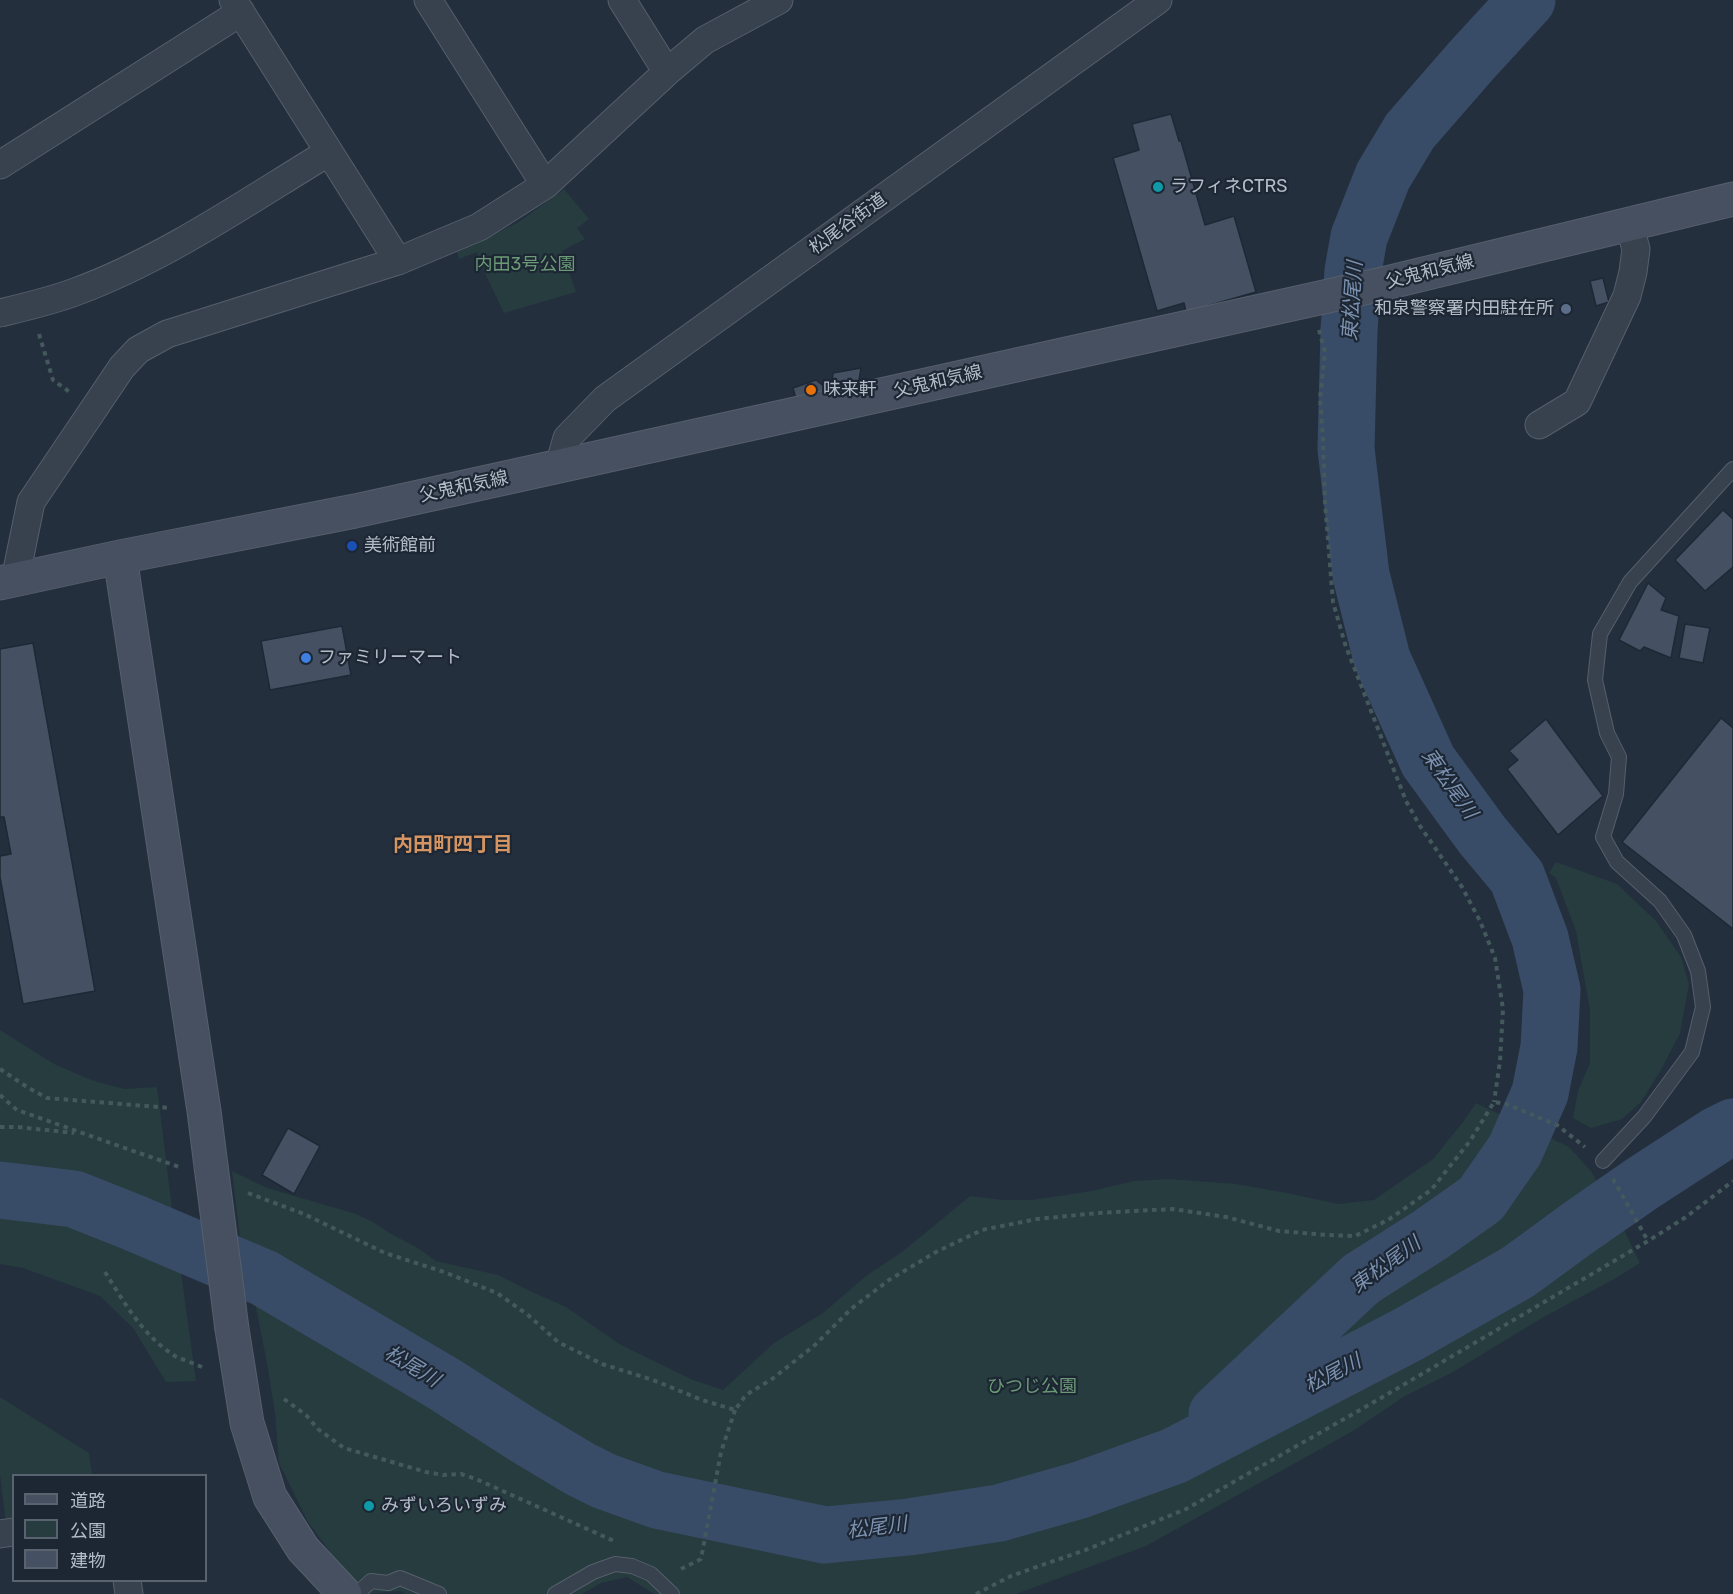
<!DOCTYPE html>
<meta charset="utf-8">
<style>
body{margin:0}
#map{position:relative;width:1733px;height:1594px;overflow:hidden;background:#242f3e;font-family:Rubik,"Noto Sans JP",sans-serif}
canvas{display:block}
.legend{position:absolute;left:12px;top:1474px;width:195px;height:108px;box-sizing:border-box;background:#1d2633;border:2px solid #59626f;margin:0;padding:8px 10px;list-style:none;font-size:18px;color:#b4bcc9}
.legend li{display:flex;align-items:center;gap:12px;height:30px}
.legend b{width:30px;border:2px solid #59626f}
</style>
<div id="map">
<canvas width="1733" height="1594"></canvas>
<ul class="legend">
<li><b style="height:8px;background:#465061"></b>道路</li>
<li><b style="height:16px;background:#263c3f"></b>公園</li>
<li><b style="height:16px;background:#455162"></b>建物</li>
</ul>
</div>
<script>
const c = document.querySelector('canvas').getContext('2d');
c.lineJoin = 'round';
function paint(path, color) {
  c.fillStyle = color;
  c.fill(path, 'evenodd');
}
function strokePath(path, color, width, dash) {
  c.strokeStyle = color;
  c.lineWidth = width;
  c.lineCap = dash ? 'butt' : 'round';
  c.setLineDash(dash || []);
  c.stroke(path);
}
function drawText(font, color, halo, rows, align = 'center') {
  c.font = font + ' Rubik,"Noto Sans JP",sans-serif';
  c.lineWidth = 4.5;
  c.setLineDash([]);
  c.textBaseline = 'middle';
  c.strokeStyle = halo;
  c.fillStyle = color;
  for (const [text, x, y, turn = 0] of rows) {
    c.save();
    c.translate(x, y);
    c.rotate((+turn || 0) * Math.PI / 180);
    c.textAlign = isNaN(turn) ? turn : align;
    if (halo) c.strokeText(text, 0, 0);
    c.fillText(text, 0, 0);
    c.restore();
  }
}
paint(new Path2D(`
 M564,189L589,219L577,228L585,239L562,251L576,292L504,313L481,265L477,252L459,259L457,252L519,222Z
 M1556,862L1617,884L1656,921L1681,957L1689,984L1680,1033L1661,1070L1641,1102L1622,1119L1591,1128L1573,1118L1578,1091L1590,1063V1010L1576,931L1556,878L1549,873Z
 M0,1030L54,1064L91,1080L124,1089L157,1087L171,1200L196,1381L166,1382L133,1328L100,1296L23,1268L0,1264Z
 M1476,1103L1569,1147L1591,1171L1626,1234L1640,1263L1616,1278L1542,1318L1453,1372L1405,1396L1353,1431L1146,1546L1016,1594H654L627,1577L601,1583L582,1594H405L400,1591L368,1594L348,1576L308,1522L279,1463L275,1413L268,1369L257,1312L240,1237L232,1171L267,1188L356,1214L373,1222L391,1234L418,1248L436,1261L498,1275L528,1290L566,1307L621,1345L693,1380L723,1390L774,1343L823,1313L866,1276L902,1252L970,1196L1003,1200H1032L1092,1191L1134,1181L1169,1179L1236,1184L1287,1193L1338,1204L1374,1200L1433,1159L1463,1122Z
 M0,1397L89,1453L92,1475L14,1476L13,1523L6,1524L0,1475Z`), '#263c3f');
strokePath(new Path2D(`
 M0,1190L74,1199L132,1222L264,1278L444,1384L525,1436L580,1469L604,1481L657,1500L825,1535L909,1527L999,1513L1080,1490L1174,1456L1407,1335L1518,1272L1581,1226L1643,1183L1717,1135L1733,1127
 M1217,1414L1361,1279L1430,1235L1481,1199L1515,1150L1540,1093L1549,1047L1552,990L1540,938L1517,877L1482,835L1428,761L1382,659L1361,575L1346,449L1349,330L1353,271L1359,237L1383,176L1410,131L1471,61L1527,0`), '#394c67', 57);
const building = new Path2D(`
 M1171,114L1179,141H1181L1205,225L1234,216L1256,292L1186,312L1184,303L1157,311L1113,158L1139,150L1132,124Z
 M1603,278L1609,302L1596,306L1590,281Z
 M861,368L858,386L831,392L833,373Z
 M816,380L831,392L796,399L793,388Z
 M1723,510L1733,519V567L1705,591L1675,560Z
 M1648,583L1666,598L1661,610L1679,616L1671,658L1644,647L1640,651L1619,640Z
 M1685,624L1710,628L1703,663L1679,658Z
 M342,626L351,675L270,690L261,641Z
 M33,643L95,991L23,1004L0,877V856L11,854L4,817H0V649Z
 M1721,718L1733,728V929L1622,842Z
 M1546,719L1603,796L1558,835L1507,769L1518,760L1509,751Z
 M288,1128L320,1146L294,1194L262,1175Z`);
paint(building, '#455162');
strokePath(building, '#1f2835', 1.5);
const lane = new Path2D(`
 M1603,1161L1644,1117L1692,1052L1703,1007L1698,971L1684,935L1660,901L1617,862L1603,837L1616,794L1619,757L1607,733L1595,680L1600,634L1630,582L1733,469
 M357,1594L371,1581L388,1583L400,1578L439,1594
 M555,1594L593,1572L615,1564L632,1566L651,1574L672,1594`);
const street = new Path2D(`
 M233,0L398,261
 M428,0L545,185
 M622,0L667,72
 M0,165L241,12
 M0,313C25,307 51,301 75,292C165,259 248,201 329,152
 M1539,425L1577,402L1627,296L1633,272L1636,249L1629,224
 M559,466L567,438L605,399L1158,0
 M15,580L31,502L122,367L138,350L167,334L398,261L479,227L545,185L667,72L705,40L779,0
 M0,1534L14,1532
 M127,1580L129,1594`);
const secondary = new Path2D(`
 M120,557L204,1111L211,1166
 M0,583L120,557L355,511L605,456L1378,285L1733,199
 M232,1329L247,1423L270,1497L303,1549L345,1594`);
strokePath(lane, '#565f6c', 16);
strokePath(street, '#565f6c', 29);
strokePath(secondary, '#565f6c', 35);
strokePath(new Path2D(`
 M1319,330L1325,352L1320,398L1323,439L1325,503L1333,602L1345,644L1406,801L1420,826L1462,887L1480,921L1495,958L1503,1009L1500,1061L1494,1102
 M39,334L53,380L71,393
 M0,1069L27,1087L47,1098L171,1108
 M0,1095L17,1110L179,1167
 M0,1127H18L74,1133
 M1613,1179L1648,1241
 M248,1193L304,1214L385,1253L444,1272L497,1293L528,1315L558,1342L602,1364L653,1380L702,1400L735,1410L746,1395L772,1379L815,1345L851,1309L889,1280L936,1252L982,1230L1037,1219L1098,1213L1173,1209L1226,1217L1279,1231L1328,1235L1355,1236L1388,1220L1431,1190L1470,1141L1494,1102L1506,1104L1557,1125L1585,1147
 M105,1272C124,1302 143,1336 175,1356C183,1360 193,1363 202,1367
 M284,1399L306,1415L318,1429L344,1448L426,1472L443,1475L461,1474L476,1479L614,1541
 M681,1569L701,1559L721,1452L735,1410
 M976,1594L1011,1576L1088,1549L1186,1509L1381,1398L1648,1241L1686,1217L1733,1181`), '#44595c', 4, [4.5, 4.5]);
strokePath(lane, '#38414e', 14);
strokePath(street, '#38414e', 27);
strokePath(secondary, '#465061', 33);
const secondaryBridge = new Path2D(`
 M211,1166L232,1329`);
strokePath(secondaryBridge, '#565f6c', 35, []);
strokePath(secondaryBridge, '#465061', 33);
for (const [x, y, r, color] of [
 [1158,187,6,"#0f9aa8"],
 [1566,309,6,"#5c6f8a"],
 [811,390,6,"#e8710a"],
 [352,546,6,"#1a4fb4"],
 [306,658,6,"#3f7fe0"],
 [369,1506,6,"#0f9aa8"]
]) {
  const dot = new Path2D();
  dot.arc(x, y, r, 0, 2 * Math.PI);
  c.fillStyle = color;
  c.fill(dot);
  strokePath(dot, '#1d2633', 2);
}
drawText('18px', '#b4bcc9', '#1d2633', [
 ["ラフィネCTRS",1170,187],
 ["和泉警察署内田駐在所",1554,309,"right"],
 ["味来軒",823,390],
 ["美術館前",364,546],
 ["ファミリーマート",318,658],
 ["みずいろいずみ",381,1506]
], 'left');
drawText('18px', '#b4bcc9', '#1d2633', [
 ["松尾谷街道",848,224,-36],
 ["父鬼和気線",1430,272,-14],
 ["父鬼和気線",938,382,-13],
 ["父鬼和気線",464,487,-12]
]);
drawText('18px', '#6b9a76', '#1d2633', [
 ["内田3号公園",525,265],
 ["ひつじ公園",1032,1387]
]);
drawText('italic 20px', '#7c92b1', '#1d2633', [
 ["東松尾川",1353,301,-86],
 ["東松尾川",1449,784,55],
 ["東松尾川",1386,1265,-36],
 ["松尾川",412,1367,31],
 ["松尾川",1333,1374,-27],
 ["松尾川",877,1528,-7]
]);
drawText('bold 20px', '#d59563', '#1d2633', [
 ["内田町四丁目",453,845]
]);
</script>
